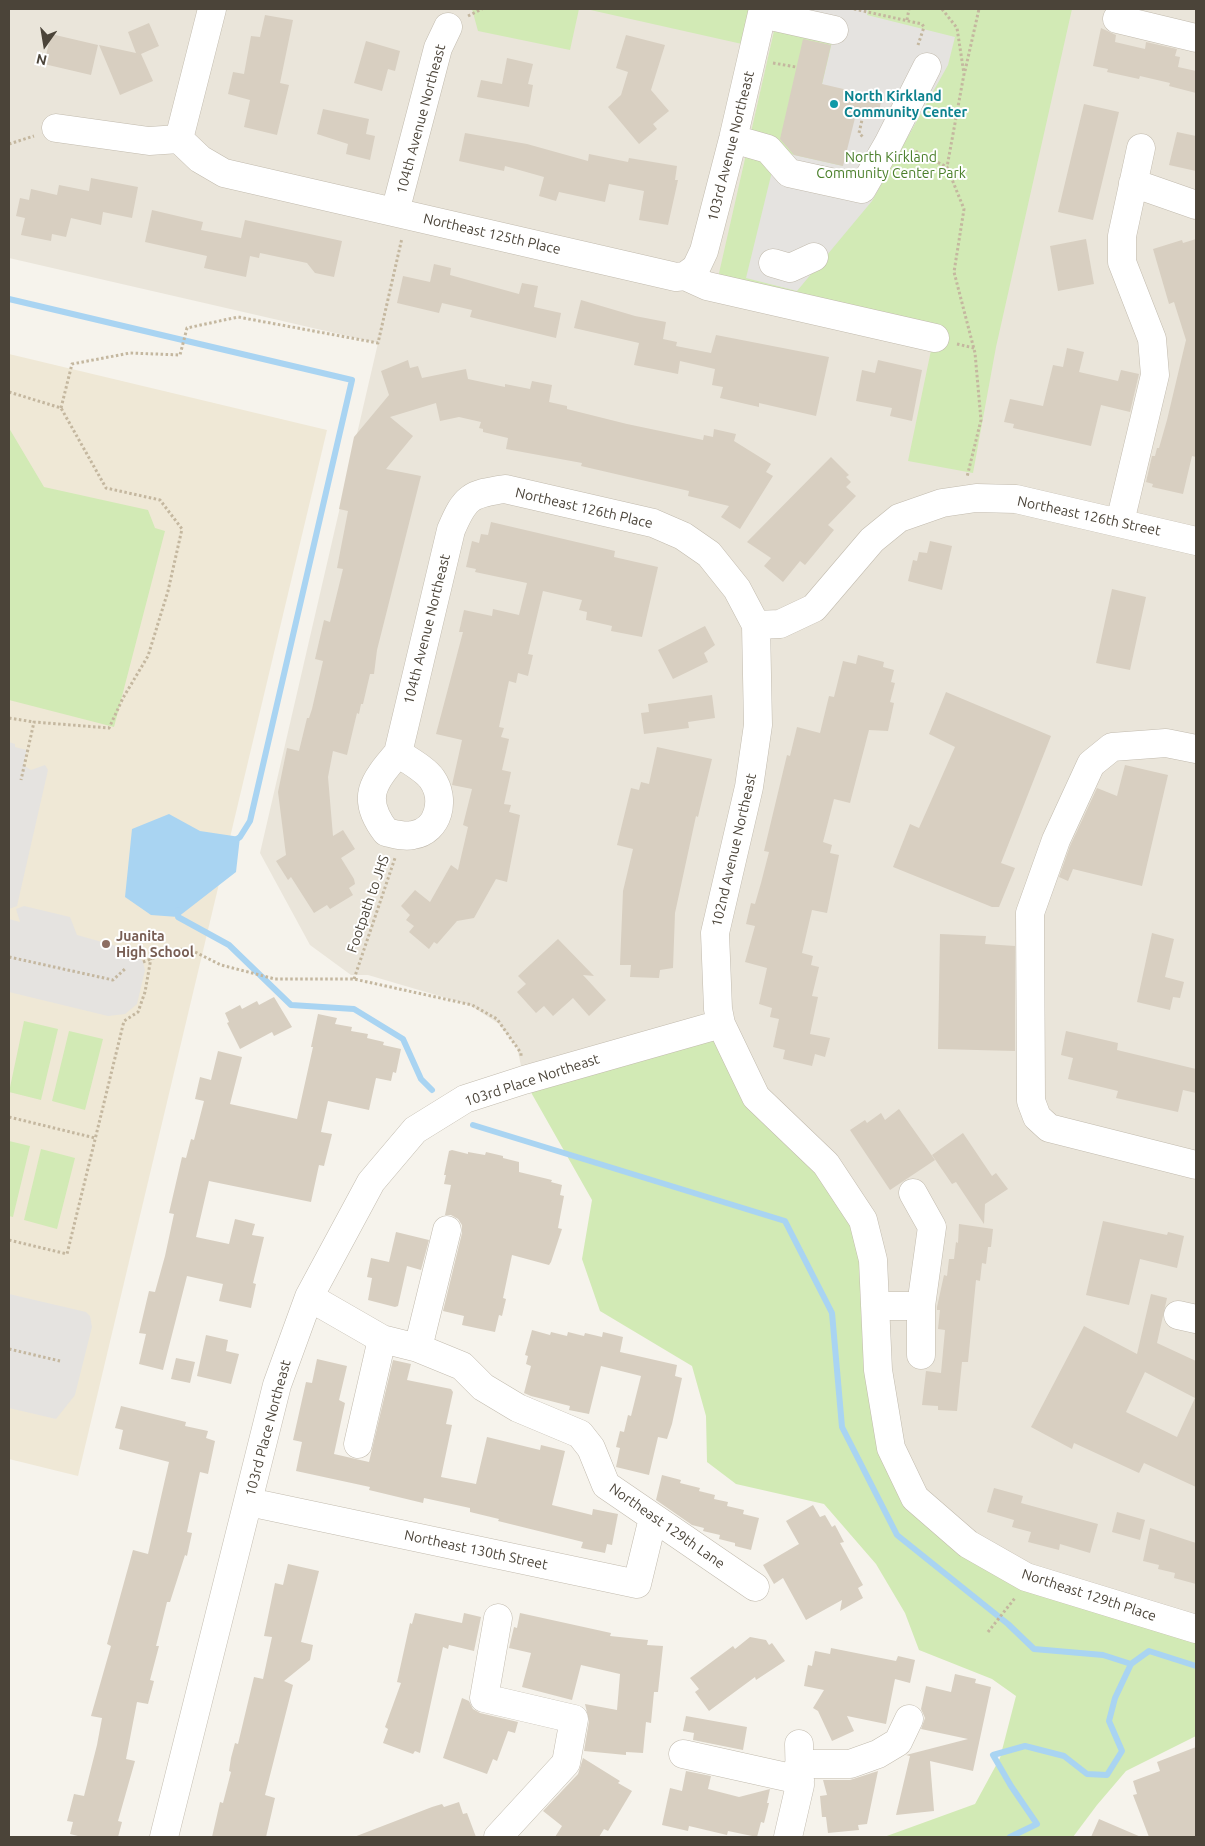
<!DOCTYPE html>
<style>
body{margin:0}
#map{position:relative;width:1205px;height:1846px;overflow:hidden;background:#f6f3ec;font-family:Ubuntu,sans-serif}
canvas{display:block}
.frame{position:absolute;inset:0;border:10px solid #4b4439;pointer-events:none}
.north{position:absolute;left:20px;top:20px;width:50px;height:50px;-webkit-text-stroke:4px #fff;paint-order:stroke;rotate:193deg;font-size:14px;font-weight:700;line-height:20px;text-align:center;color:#4b4439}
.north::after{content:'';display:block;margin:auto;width:18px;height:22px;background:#4b4439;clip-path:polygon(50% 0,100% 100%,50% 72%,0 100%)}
</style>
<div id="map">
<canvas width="1205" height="1846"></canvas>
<div class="frame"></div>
<div class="north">N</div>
</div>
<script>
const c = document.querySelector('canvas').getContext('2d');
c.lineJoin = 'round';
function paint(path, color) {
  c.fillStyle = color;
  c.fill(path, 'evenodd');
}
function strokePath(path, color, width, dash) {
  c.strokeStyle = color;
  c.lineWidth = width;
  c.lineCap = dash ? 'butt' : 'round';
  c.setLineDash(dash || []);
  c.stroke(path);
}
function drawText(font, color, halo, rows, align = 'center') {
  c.font = font + ' Ubuntu,sans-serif';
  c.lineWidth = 4;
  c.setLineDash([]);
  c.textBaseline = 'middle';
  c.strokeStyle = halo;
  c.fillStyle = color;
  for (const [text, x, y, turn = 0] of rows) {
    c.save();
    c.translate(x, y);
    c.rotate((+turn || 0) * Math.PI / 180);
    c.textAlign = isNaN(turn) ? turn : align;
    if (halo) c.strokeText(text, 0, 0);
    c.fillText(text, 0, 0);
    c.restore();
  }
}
paint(new Path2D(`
 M9,9H1196V1629L968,1544L524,1080L517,1047L499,1024L470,1005L368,975H351L310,945L260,853L378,343L9,258Z`), '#eae5da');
paint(new Path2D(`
 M9,354L327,430L78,1476L9,1459Z`), '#efe8d6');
paint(new Path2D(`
 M472,9H579L570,50L478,31Z
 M586,9H749L742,44Z
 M779,9H1072L996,347L973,473L908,461L935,331L717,282Z
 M9,428L44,487L148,510L155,528L165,531L114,727L9,700Z
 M24,1021L58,1029L41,1100L9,1092Z
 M721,1024L756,1097L863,1220L891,1448L968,1544L1196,1629V1736L1126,1771L1097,1805L1073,1837H884L975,1804L1000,1758L1016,1696L992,1679L919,1650L905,1613L876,1564L824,1504L736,1484L707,1462L706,1416L692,1366L600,1311L582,1259L592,1200L524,1080Z
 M69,1031L103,1039L85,1110L52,1101Z
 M9,1141L30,1146L13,1217L9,1216Z
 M41,1149L75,1158L57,1229L24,1220Z`), '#d2eab5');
paint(new Path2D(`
 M809,9H868L867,15L955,37L948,65L872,201L797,291L746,278L777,151L843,166L822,84L832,42L803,36Z
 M9,742L15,744V747L27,750L23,765L31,770L45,765L48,770L17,906L9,909Z
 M24,906L70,917L77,935L134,951L143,962L145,970L137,1004L125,1014L108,1016L9,992V919L20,922L16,909Z
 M9,1294L86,1312L90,1316L92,1327L75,1395L56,1419L9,1408Z`), '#e5e3e0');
paint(new Path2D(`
 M169,814L200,831L240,837L236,872L178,917L151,915L125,897L132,829Z`), '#a9d4f2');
strokePath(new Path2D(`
 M9,299L352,380L250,821L240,837L234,841
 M178,910V917L229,945L291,1005L354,1009L403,1039L421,1079L432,1090
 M473,1125L785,1221L832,1313L842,1427L897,1535L1008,1624L1034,1649L1103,1655L1131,1664
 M1010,1837L1037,1824L1011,1786L993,1755L1025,1746L1064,1756L1087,1774L1107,1775L1122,1751L1109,1721L1115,1698L1131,1664L1149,1651L1196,1666`), '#a9d4f2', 6);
paint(new Path2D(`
 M265,15L293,20L280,83L289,85L277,135L244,127L250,100L228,94L233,72L244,74L251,36L260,37Z
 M149,23L159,46L141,54L153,81L120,95L99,45L136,53L128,32Z
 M1101,28L1116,35L1115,42L1145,49L1146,42L1177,49L1175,56L1180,57L1178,67L1196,71V93L1169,86L1170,83L1140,76L1139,79L1107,72L1108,69L1093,66Z
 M51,34L98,45L91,75L44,64Z
 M626,35L665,45L651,90L669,111L653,124L657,129L639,144L608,107L621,95L628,72L616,68Z
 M803,39L831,45L822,84L882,98L878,115L857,110L843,166L794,155L780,139Z
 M366,41L400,51L395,71L388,69L382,91L354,83Z
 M507,58L533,64L528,84L533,85L529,107L477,97L481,80L502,84Z
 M1084,104L1119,112L1093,220L1058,212Z
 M323,109L369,119L366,134L375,136L370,160L346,154L348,144L317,134Z
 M1177,132L1196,136V171L1169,165Z
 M465,133L527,144L588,161L589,154L628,162L629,158L677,166L675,180H678L668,225L639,220L644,191L609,184L605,202L559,192L556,201L539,196L544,177L505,166L504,171L459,161Z
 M91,178L138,187L132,218L103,212L101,225L71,218L66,237L52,234L51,241L21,235L25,218L16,216L20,198L29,200L31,189L57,195L59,185L89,191Z
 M152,210L203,222L201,230L241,238L245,220L342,241L334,277L315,273L307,263L260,253L259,258L250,256L246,277L204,268L207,256L145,242Z
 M1086,239L1094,284L1058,291L1050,246Z
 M1196,239V457L1192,456L1183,494L1152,487L1153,484L1146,482L1152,456H1155L1157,448H1159L1167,420L1186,340L1174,302L1169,304L1153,249L1182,240L1183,243Z
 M434,264L451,268L450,275L519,294L522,283L538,286L534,307L561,313L556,338L470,317L472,310L442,303L439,313L397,303L403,276L430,282Z
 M581,300L635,316L666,322L663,339L677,342L676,346L711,353L716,335L829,357L816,416L759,403V407L720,398L723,387L712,385L715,369L680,361L678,374L634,365L639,343L574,328Z
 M1067,348L1084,352L1079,372L1118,381L1121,370L1139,374L1130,412L1101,405L1091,446L1013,428L1014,424L1004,422L1010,399L1043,406L1053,365L1063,367Z
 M408,360L410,368L418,366L422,378L466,369L468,379L505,387V384L530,389L532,381L552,385L549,402L567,406V409L627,424L703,440L704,435L713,437L714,429L736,434L734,441L771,464L766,472L773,476L740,529L721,517L729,506L688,496L689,491L581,466L582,463L506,449L508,438L483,432V429L479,428L481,422L459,417L440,421L436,403L390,417L413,436L386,469L421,476L377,650L374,674H370L363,704H361L359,714L357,713L347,755L333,751L328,777L333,836L343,830L355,849L341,858L354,879L355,884L349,888L353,895L330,909L327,905L314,913L291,877L288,880L276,861L286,855L278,792L287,748L299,751L307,718H309L312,709L323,661L315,659L324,620L330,622L343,569L337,568L348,511L339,509L354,437L389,395L381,371Z
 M878,360L922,370L912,421L890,416L892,408L856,401L862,370L875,373Z
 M831,457L849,475L846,477L851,482L846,487L856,496L828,525L834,530L805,565L800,561L783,582L764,566L771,558L747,542Z
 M491,522L615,551L614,557L658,567L642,637L611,631L612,626L586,620L587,612L579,610L582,600L543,591L528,654L533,655L528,676L518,673L516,683L509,681L499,727L504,728L501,737L509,739L502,770L511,772L504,804L511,805L509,812L520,815L507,882L496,879L474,918L457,921L437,944L434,942L429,949L409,932L414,926L406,920L410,915L401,906L415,890L430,902L451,865L458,870L468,827L463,825L472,789L452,785L462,740L436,734L463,632H459L464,610L492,616L493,609L519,615L527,583L475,572L476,569L466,567L472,541L479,543L481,534L488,535Z
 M930,541L952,546L942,590L908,581L913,560L917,561L919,552L927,553Z
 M1112,589L1146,597L1130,670L1096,663Z
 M705,626L715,645L704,653L708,662L673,679L658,650Z
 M858,655L884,662L883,667L894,670L891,682L895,683L890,702L894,703L888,731L869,730L850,803L834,799L823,842L832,845L830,853L839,855L827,913L812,910L802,953L813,956L811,965L819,967L812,996L818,997L810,1034L830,1038L825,1057L815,1054L812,1066L783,1059L785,1050L773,1047L779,1019L770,1017L772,1008L759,1004L767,968L745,962L755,926L746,924L751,903L755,904L761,883L769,852L764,851L787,755L790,756L797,727L820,733L829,696L834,697L843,661L856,664Z
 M946,692L1051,736L1001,863L1015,868L999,907H992L893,867L910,824L919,828L955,747L929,734Z
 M712,695L715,718L688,722L689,728L644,734L641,713L649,712L648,704Z
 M657,747L712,759L698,817L696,816L675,913L673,968L660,970L659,978L630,977L631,965H620L623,891L633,849L617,845L631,788L639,790L641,782L649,784Z
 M1125,765L1168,775L1142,886L1073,869L1068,881L1059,877L1070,846L1097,788L1117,796Z
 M1152,933L1174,939L1165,977L1184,982L1180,998L1173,997L1170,1010L1137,1002Z
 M940,934L986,936L985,944L1015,946V1051L938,1049Z
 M558,939L594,976L583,975L606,1000L589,1016L573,998L553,1016L544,1006L536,1013L517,992L526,984L518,976Z
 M274,997L292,1027L274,1036L272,1032L240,1049L227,1023L229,1022L225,1013L240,1005L242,1009L257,1001L259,1005Z
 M318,1014L337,1018L335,1024L352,1027L351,1031L368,1034L367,1038L384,1042L383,1045L401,1049L396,1073L393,1072L391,1081L376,1078L369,1110L328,1101L321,1132L332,1134L324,1166L319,1165L311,1202L209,1181L196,1237L229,1244L235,1219L255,1224L252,1235L264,1237L253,1283L256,1284L251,1308L219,1301L223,1284L187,1276L163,1370L139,1364L146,1334L139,1333L149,1291L155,1292L165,1256L174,1214L169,1213L182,1157L186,1158L191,1139L194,1140L204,1101L195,1099L200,1077L211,1080L218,1051L242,1057L230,1104L297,1119L313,1047H311Z
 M1066,1031L1118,1043L1117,1050L1196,1069V1093L1183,1090L1178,1112L1116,1098L1118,1091L1068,1079L1073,1058L1061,1055Z
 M899,1109L935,1160L890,1190L850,1130L865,1120L867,1123L881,1113L885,1120Z
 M963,1133L992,1176L996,1173L1008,1189L985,1204L984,1224L956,1182L952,1184L932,1155Z
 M452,1150L468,1154V1152L485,1155L486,1152L503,1156V1158L519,1162V1172L552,1180L551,1182L562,1185L560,1195L564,1196L558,1228L562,1229L551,1262L549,1265L512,1255L503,1298L506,1299L502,1316L499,1315L495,1332L462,1325L464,1316L443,1311L462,1233V1225L458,1219L451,1215H445L451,1185L444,1184L446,1175H444L449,1151Z
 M1103,1221L1167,1235L1168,1232L1184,1236L1177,1268L1140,1259L1129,1305L1086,1295Z
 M959,1224L993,1229L991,1247H988L986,1264L982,1263L980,1281L976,1280L968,1362H962L957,1411L938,1410V1406L922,1405L926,1371L941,1373L945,1330L938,1329L940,1310H937V1307L944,1275L947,1276L949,1259H954L956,1242L958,1243Z
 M396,1232L429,1240L421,1270L407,1266L398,1306L395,1307L368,1300L372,1278L367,1277L371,1258L389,1262Z
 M1151,1294L1167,1298L1157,1343L1196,1361V1487L1144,1463L1139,1473L1074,1443L1072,1449L1031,1427L1084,1326L1137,1354ZM1145,1372L1195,1398L1177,1437L1126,1412Z
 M532,1330L550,1335L551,1332L567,1336L568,1332L584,1336L585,1333L602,1337L603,1332L623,1337L620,1352L677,1365L675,1376L682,1378L672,1424L667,1439L658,1437L649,1475L616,1467L620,1448L616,1447L620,1431L624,1432L628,1415L631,1416L641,1376L601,1366L589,1414L569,1410L570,1406L531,1396L524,1393L531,1366L526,1364L528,1356L525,1355Z
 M206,1335L228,1340L226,1351L239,1354L231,1384L197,1376Z
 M176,1358L195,1362L190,1383L171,1379Z
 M317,1359L347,1366L339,1400L345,1403L334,1454L369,1462L393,1360L411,1364L407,1380L451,1389L453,1392L446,1424L452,1425L441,1477L476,1484L487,1437L540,1450L541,1445L565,1451L552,1505L592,1515L593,1509L618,1514L612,1545L607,1544L605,1553L581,1548L583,1542L498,1521L499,1519L470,1512V1508L424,1498L423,1503L369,1490L370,1487L296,1471L302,1442L293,1440L306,1382L312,1383Z
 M121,1406L186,1422L185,1426L208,1431L206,1438L215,1441L208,1474L200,1472L187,1532L192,1533L187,1556L185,1555L170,1602H167L156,1646H159L150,1680L154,1681L148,1704L137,1702L126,1759L135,1761L118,1821L122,1822L118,1837H82L70,1834L73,1822L67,1821L74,1794L84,1796L97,1745L102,1718L91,1716L111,1646L107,1644L133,1550L148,1554L169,1462L119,1449L123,1430L115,1428Z
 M662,1475L681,1480L680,1483L700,1488L699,1491L715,1495L714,1499L728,1502L727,1506L744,1510L743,1514L759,1518L751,1550L735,1546V1543L719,1539L720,1535L703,1531L704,1528L692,1525L656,1500Z
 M994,1488L1023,1496L1021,1503L1098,1524L1090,1553L1060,1544L1059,1550L1028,1542L1031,1532L1012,1527L1014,1520L987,1512Z
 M813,1505L820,1517L825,1515L832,1527L835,1525L844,1542L840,1543L863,1585L858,1588L863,1598L840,1611L842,1600L806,1620L783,1578L774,1584L763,1565L799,1544L786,1521Z
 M1117,1512L1145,1520L1140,1540L1112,1532Z
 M1150,1528L1196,1543V1584L1174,1578L1175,1573L1158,1569L1159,1565L1143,1561Z
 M288,1564L319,1571L301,1642L313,1645L310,1660L284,1681L293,1685L265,1795L275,1798L266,1837H212L220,1802L223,1803L231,1772L229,1771L231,1758L235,1743L238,1744L254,1677L263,1679L272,1637L264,1636L275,1583L283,1585Z
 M415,1613L462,1623L464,1613L481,1617L474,1651L449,1645L448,1649L443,1647L420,1753L415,1751L413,1754L383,1743L388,1729L385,1727L401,1683L397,1682L410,1623L412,1624Z
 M520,1613L611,1633L610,1636L648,1640L647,1645L663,1646L658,1692H654L651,1723L646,1722L643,1753L626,1752V1755L584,1751L589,1721L585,1704L617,1710L620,1674L581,1665L572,1700L522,1687L531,1653L509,1648L514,1627L517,1628Z
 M750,1637L766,1640L769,1645L772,1643L785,1661L756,1680L755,1677L709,1711L695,1692L699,1689L690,1678L733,1646L735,1649Z
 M831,1648L896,1661L898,1656L915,1660L910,1683L895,1679L886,1724L847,1716L854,1731L832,1741L818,1711L813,1708L824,1690L804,1686L808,1665L812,1666L815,1651L830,1654Z
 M955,1674L976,1679L975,1683L991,1687L973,1771L930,1761L934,1811L896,1815L910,1756L906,1755L968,1739L921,1729L925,1718L921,1709L926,1686L951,1692Z
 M462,1698L469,1701L473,1709L480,1713L518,1722L515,1733L508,1731L497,1761L493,1759L487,1774L443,1758Z
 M686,1716L747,1727L743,1750L693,1740L694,1733L683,1731Z
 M1196,1747V1837H1149L1133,1795L1137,1794L1133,1781L1160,1771L1157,1762Z
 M583,1758L620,1781L618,1783L632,1791L608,1831L604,1829L599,1837H555L562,1826L543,1811L578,1774Z
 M686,1771L711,1776L708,1789L739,1797L770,1789L767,1803H769L764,1823L761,1822L757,1837L728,1831L727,1835L689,1826L688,1831L662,1825L670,1788L682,1791Z
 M878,1771L867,1824L858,1825L859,1830L828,1833L826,1817H822L820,1796L827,1795L823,1780H850Z
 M459,1802L463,1814L467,1813L476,1837H354L432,1807L442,1804L444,1807Z
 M1099,1819L1141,1837H1091Z`), '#d8cfc1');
const minor = new Path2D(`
 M762,14L834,30
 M1117,19L1196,38
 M56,128L149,141L179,139L200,159L224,173L676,277L685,276L707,286L935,338
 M179,139L212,9
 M733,139L768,149L789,173L862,189L888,144L927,67
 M1133,183L1196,205
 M395,212L438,48L448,27
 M773,263L790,268L814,257
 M685,276L696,268L704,251L733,139L763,9
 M1120,522L1155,375L1152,339L1122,262V236L1141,148
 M756,625L780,624L814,608L872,540L899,518L942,503L976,498L1016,499L1196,541
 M1196,749L1166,743L1112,747L1091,764L1056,840L1030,913L1031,1101L1037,1117L1049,1128L1196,1165
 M398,753C408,760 425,769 432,779C446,799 439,831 413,835C404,837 395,834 386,832C360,798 373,782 398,753L451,530C465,497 470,494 505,489L653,523L683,536L709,554L737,589L756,625L758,725L749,787L715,933L718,1009L721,1024L756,1097L826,1164L863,1220L873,1260L878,1370L891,1448L915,1498L968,1544L1026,1577L1196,1629
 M309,1297L382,1339L418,1348L462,1366L483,1387L518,1408L580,1434L591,1448L606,1485L755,1587
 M875,1306H921L932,1227L913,1193
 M1178,1315L1196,1319
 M418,1348L447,1230
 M921,1355V1306
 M358,1444L382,1339
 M249,1502L637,1584L653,1518
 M683,1754L800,1780
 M799,1764H850L878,1754L898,1742L909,1719
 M164,1837L277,1385L309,1297L371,1182L415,1130L465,1099L524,1080L721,1024
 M498,1837L566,1763L574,1719L484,1698L498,1618
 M788,1837L800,1785L799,1744`);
strokePath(minor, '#c2bbae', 29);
strokePath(new Path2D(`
 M854,9L922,24L924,27L918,45
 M942,9L957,28L964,74L947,167
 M468,16L482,9
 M907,20L909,9
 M773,63L796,67
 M965,71L979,9
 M864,111L859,133L864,138
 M9,144L34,136
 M911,149L947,167L964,209L954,272L975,353L981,420L967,477
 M957,344L974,348
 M9,392L61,408L106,488L160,500L182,529L168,591L148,656L123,698L109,728L34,722L21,780
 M61,408L72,364L130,353L180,355L187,328L238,317L378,343L402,238
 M9,718L34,722
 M9,957L113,980L126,968
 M143,962L177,949L191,950L221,965L275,979H354L472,1005L497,1019L521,1053V1057
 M354,979L395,858
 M9,1117L95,1138
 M9,1240L67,1254L124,1021L138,1012L145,992L151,958
 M9,1349L60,1361
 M988,1632L1015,1598`), '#c4b79f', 3, [2.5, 2.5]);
strokePath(minor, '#fff', 28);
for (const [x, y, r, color] of [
 [834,104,5,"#0f9aa8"],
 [106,944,5,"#8d6e63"]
]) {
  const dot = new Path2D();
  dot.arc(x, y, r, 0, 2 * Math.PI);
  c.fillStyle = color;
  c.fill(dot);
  strokePath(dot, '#fff', 2);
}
drawText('bold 14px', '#0d838f', '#fff', [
 ["North Kirkland",844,96],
 ["Community Center",844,112]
], 'left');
drawText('14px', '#4b4439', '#fff', [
 ["104th Avenue Northeast",421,119,-75],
 ["103rd Avenue Northeast",731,146,-76],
 ["Northeast 125th Place",492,234,13],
 ["Northeast 126th Place",584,508,13],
 ["Northeast 126th Street",1089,516,12],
 ["104th Avenue Northeast",427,629,-76],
 ["102nd Avenue Northeast",734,850,-77],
 ["Footpath to JHS",368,904,-71],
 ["103rd Place Northeast",532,1080,-18],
 ["103rd Place Northeast",268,1428,-75],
 ["Northeast 129th Lane",667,1526,35],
 ["Northeast 130th Street",476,1550,12],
 ["Northeast 129th Place",1089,1595,18]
]);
drawText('14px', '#4a7f2a', '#fff', [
 ["North Kirkland",891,157],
 ["Community Center Park",891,173]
]);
drawText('bold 14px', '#785e54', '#fff', [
 ["Juanita",116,936],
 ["High School",116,952]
], 'left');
</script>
